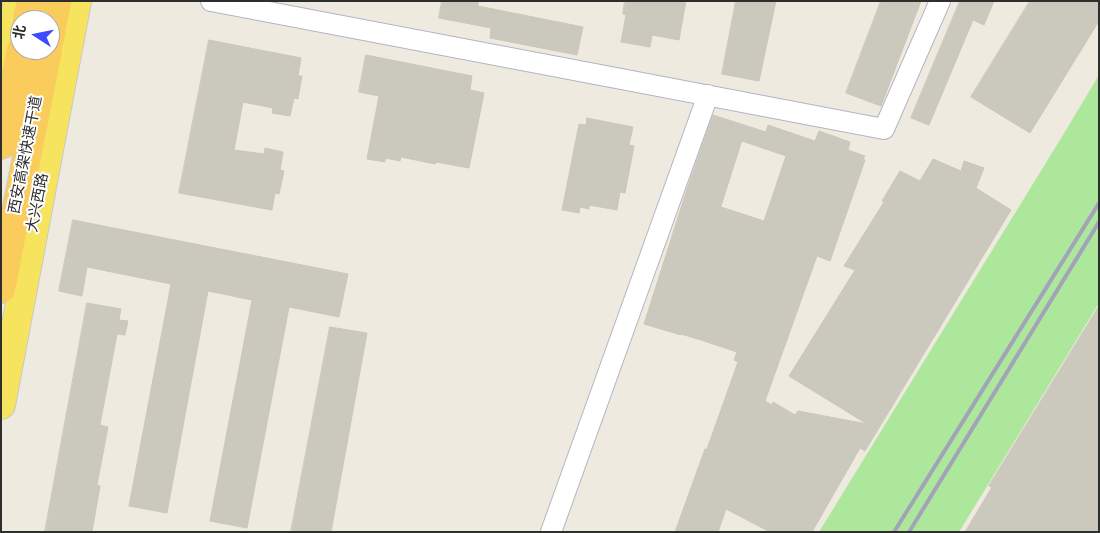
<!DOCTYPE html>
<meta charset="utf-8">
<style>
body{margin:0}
#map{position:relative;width:1100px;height:533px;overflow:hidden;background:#efeae0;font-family:Overpass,"Noto Sans SC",sans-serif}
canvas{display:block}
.frame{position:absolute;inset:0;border:2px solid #2e2e2e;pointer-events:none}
.north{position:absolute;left:10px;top:10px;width:50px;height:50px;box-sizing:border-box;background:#fff;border:1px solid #ababab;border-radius:50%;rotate:281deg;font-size:14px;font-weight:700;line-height:20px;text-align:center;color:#2e2e2e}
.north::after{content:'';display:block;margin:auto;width:18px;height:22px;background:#3d4cff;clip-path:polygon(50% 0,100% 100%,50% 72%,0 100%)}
</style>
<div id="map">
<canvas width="1100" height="533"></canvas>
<div class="frame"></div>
<div class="north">北</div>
</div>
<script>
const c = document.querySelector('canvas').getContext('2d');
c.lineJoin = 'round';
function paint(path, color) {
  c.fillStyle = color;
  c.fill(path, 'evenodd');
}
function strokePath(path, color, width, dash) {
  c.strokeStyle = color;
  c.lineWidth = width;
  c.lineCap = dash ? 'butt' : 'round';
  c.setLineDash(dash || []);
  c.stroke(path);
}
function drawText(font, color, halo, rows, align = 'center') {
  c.font = font + ' Overpass,"Noto Sans SC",sans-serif';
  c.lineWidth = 4;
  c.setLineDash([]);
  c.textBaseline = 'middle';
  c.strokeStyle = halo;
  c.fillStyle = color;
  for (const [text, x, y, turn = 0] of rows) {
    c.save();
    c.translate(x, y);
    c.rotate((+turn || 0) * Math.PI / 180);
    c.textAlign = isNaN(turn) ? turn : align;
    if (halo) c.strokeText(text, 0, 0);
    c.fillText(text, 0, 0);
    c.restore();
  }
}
paint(new Path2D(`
 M1099,75V303L959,532H819L1063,135Z`), '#ade79b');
const building = new Path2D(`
 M442,1H478V6L583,27L577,55L490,38L491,28L439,18Z
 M625,1H686L679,40L652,35L650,47L621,42L626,15L623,14Z
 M736,1H776L759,81L722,74Z
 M881,1H921L881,106L846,93Z
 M960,1H994L984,25L973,20L929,125L911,118Z
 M1030,1H1099V21L1030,133L971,97Z
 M209,40L301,58L298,76H302L298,99L294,98L290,116L272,113L273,108L243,102L234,150L264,154L265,148L283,152L280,170L284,171L279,194L275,193L272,210L179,193Z
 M366,55L472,76L470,90L484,93L469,168L436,162L435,164L401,157L400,161L385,158V162L367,159L379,96L359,92Z
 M713,115L766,132L768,125L815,141L819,131L850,142L848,150L865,156L863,159L865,160L830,261L817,256L765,401L772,405L773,402L795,415L798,411L867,424L789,376L855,270L844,266L884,202L882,201L900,171L920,181L933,159L961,171L964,161L984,168L976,188L1011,210L865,451L860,448L812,532H770L726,509L718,532H675L705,449H707L738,362L734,360L737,352L701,340L681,334V335L644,324L687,189ZM742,141L786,156L764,221L721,207Z
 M587,118L633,127L629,145L634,146L625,193L620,192L617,210L589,205V209L580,207L579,213L562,210L579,124L586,125Z
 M73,220L348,274L339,317L289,307L247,528L210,521L252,300L208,291L167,513L129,506L171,284L87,267L82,296L59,291Z
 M87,303L121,309L119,320L128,321L125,335L117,334L100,425L108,427L97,485L100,486L92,532H45Z
 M1099,306V532H965L992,487L989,486Z
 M330,327L367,333L331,532H291Z`);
paint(building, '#cbc8be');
strokePath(building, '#cbc7b9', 1);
const minor = new Path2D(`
 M211,1L884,129L940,1
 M551,532L708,95`);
const primary = new Path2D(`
 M2,81L18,1
 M1,405L77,1`);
const trunk = new Path2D(`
 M27,20L31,1
 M50,39L57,1
 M1,145L21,50
 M1,289L48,50`);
strokePath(minor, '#b4b4c1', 22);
strokePath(primary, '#c9c9c9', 30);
strokePath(trunk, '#c9c9c9', 30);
strokePath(minor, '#fff', 20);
strokePath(primary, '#f6e35e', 28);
strokePath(trunk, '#facc5c', 28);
strokePath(new Path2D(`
 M894,532L1099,203
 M909,532L1099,222`), '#a2a3b8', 4);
drawText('15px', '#2e2e2e', '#fff', [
 ["西安高架快速干道",27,155,-79],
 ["大兴西路",39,203,-79]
]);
</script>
